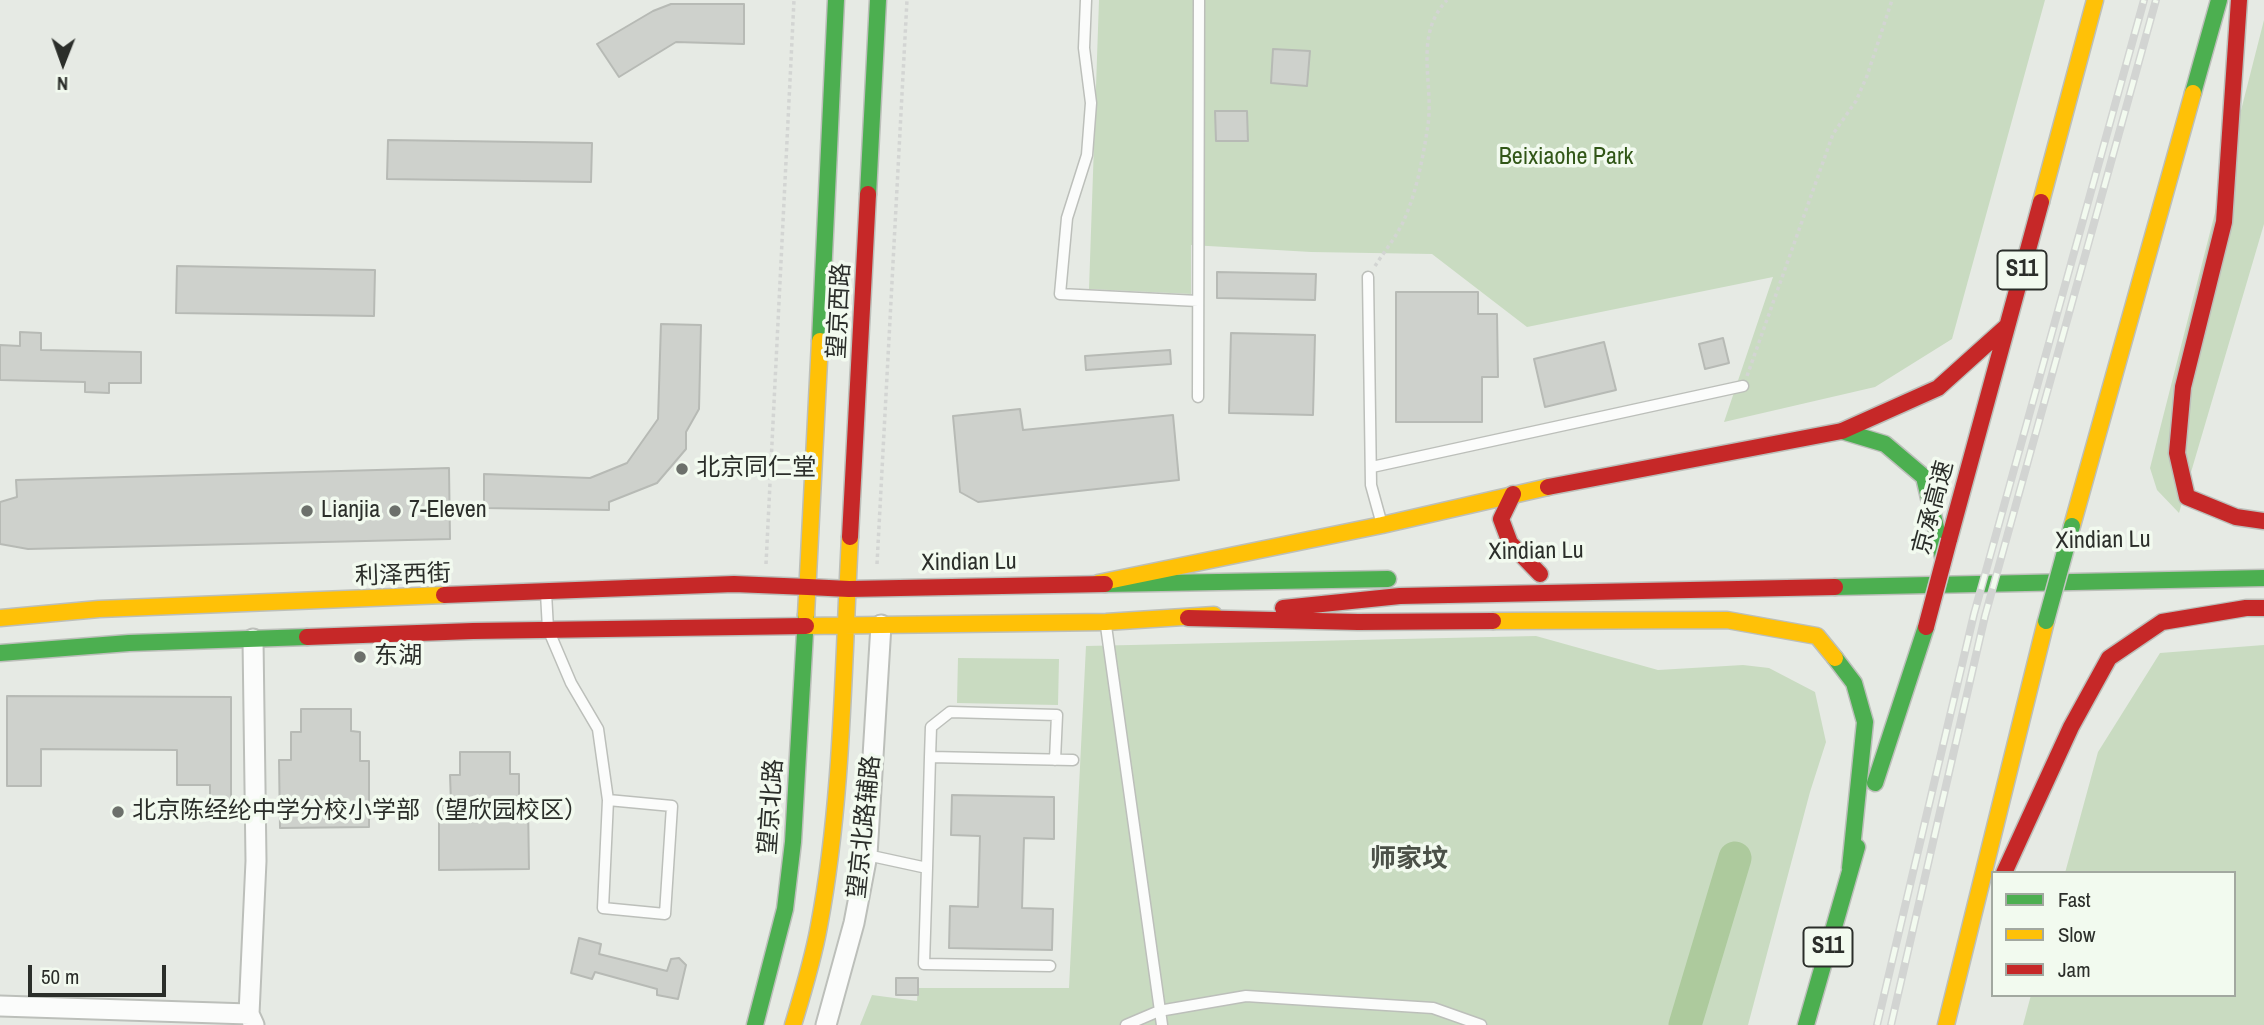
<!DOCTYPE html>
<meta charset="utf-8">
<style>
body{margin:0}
#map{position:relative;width:2264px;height:1025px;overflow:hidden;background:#e6eae4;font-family:"Archivo Narrow",sans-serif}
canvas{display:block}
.legend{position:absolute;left:1991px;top:871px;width:245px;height:126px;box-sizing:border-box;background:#f2faef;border:2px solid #a2a8a0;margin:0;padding:9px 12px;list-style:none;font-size:21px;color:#2b2e2a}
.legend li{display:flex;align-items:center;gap:14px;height:35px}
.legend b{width:35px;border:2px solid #a2a8a0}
.north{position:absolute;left:28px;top:28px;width:70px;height:70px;-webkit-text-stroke:5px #f2faef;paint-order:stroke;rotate:181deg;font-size:19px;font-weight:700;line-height:28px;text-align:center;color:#2b2e2a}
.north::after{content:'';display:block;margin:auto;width:24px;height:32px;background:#2b2e2a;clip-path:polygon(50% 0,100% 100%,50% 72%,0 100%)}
.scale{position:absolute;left:28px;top:965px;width:138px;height:32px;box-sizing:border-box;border:4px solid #2b2e2a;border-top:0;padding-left:9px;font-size:21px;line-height:24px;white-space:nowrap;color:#2b2e2a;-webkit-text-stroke:5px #f2faef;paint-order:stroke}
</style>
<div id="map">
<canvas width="2264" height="1025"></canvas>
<ul class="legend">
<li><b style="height:9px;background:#4caf50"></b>Fast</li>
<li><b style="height:9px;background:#ffc107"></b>Slow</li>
<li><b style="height:9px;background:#c62828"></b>Jam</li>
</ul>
<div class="north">N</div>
<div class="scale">50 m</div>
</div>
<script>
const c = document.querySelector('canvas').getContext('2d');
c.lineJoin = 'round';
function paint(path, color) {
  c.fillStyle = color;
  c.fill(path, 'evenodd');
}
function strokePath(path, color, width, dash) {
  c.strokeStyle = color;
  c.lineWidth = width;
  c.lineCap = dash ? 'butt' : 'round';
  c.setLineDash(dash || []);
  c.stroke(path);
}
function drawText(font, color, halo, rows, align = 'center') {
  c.font = font + ' "Archivo Narrow","Noto Sans SC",sans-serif';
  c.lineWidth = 7;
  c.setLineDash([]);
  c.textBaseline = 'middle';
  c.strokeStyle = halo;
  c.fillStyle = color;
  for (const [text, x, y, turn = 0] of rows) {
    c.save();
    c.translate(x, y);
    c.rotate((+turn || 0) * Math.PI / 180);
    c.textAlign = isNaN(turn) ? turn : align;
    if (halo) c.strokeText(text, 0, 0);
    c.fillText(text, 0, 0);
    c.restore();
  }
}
paint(new Path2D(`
 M1099,0H2045L1952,339L1875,387L1724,422L1773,277L1527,327L1432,254L1311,252L1191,245V294L1089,289Z
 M2264,20V224L2179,513L2157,490L2150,468Z
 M1536,636L1658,670L1743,665L1769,668L1815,692L1826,742L1810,792L1748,1025H860L872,995L917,1001L918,988H1069L1086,646Z
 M2264,645V1025H2023L2031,995H2234V873H2065L2098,752L2160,653Z
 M958,658L1059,659L1058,705L957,703Z`), '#c9dbc1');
strokePath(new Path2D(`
 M1685,1025L1735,858`), '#adca9d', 33);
const building = new Path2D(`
 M671,4H744V44L676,42L619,77L597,44L653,11Z
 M1273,49L1310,51L1307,86L1271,83Z
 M1215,111H1247L1248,141H1216Z
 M388,140L592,143L591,182L387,179Z
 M177,266L375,270L374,316L176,313Z
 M1217,272L1316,274L1315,300L1217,298Z
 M1396,292H1478V314H1497L1498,377H1482V422H1396Z
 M661,324L701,325L699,409L686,432V449L657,483L609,502V510L484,508V474L590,478L627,463L658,419Z
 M20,332L41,333V350L141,352V383H109V393L85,392V382L0,380V345L20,346Z
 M1231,333L1315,335L1313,415L1229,413Z
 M1723,338L1729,363L1705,369L1699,344Z
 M1604,342L1616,390L1545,407L1534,359Z
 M1170,350L1171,364L1086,370L1085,356Z
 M1020,409L1023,430L1173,415L1179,480L978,502L960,492L953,416Z
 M449,468L450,539L28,549L0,544V502L17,497L16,480Z
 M7,696L231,697V800L210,799V785H177V750L41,749V786H7Z
 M301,709H351V731L360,732V761H369V827L280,828L279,760H291V732H301Z
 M460,752H510V774H519V803H528L529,869L439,870V803H451L450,775H460Z
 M952,795L1054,797V839L1024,838L1022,908L1053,909L1052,950L949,948L950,906L978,907L980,836L951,835Z
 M579,938L601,944L599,954L667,971L671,959L679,958L686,965L678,999L657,995V989L595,972L592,979L571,973Z
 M896,978H918V995H896Z`);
paint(building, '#ced1cc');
strokePath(building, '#b7bab5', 2);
const lane = new Path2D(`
 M1086,0L1084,48L1091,103L1087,155L1067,218L1060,294L1198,301
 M1368,277L1371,485L1381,521
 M1198,397L1199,0
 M1372,467L1743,386
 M546,593L548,629L571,683L598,729L608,800L603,908L665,914L672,806L608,800
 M1106,626L1162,1025
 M930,757L931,727L950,712L1057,715L1055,760
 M867,855L927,868L924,964L1050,966
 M927,868L930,757L1073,760
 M1126,1025L1159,1011L1246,996L1433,1008L1481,1025`);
const street = new Path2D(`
 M253,639L256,861L249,1014L254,1025
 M0,1006L249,1014
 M826,1025L854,923L867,855L881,625`);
const fast = new Path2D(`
 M2193,93L2219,0
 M868,194L878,0
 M820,341L836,0
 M1842,431L1885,444L1924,477L1943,557
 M1105,584L1388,579
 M1835,587L2264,578
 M0,653L129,643L307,637
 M1835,658L1854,683L1865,722L1850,868
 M1875,783L1926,627
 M755,1025L785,909L793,842L806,615
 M1806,1025L1857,847`);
const slow = new Path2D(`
 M2041,202L2095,0
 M2072,526L2193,93
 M1098,583L1382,525L1548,487
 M806,615L820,341
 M0,618L99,609L444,595
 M1493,621L1727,620L1817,636L1835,658
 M806,626L1106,622L1214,615
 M793,1025C803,992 813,960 819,926C843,799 843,666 850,537
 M1946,1025L2046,621`);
const jam = new Path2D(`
 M2239,0L2224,222L2183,387L2177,453L2187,497L2236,517L2264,521
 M1548,487L1842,431L1938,388L2007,326
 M1513,494L1501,519L1510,543L1540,574
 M850,537L868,194
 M1949,540L2041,202
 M808,587L849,589L1105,584
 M444,595L734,584L808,587
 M1283,608L1400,596L1835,587
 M1188,618L1358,622L1493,621
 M307,637L473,631L806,626
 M2004,873L2071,727L2109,658L2162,622L2246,608H2264`);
strokePath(lane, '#bcbfba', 13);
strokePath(street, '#bcbfba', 23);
strokePath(fast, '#bcbfba', 19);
strokePath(slow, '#bcbfba', 19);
strokePath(jam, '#bcbfba', 19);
strokePath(new Path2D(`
 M1375,266C1384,252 1397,236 1404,220C1417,191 1423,157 1428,125C1434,82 1413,36 1447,0
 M1747,376L1833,134L1856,101L1867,76L1892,0
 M766,564L794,0
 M877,564L907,0`), '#d3d5d3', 3.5, [3.5, 3.5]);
strokePath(lane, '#fbfcfb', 10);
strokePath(street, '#fbfcfb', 19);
strokePath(fast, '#4caf50', 16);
strokePath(slow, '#ffc107', 16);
strokePath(jam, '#c62828', 16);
const rail = new Path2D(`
 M1877,1025L1974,614L2144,0
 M1891,1025L1985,616L2156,0`);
strokePath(rail, '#d2d4d2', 8);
strokePath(rail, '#f2faef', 5, [16]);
const fastBridge = new Path2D(`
 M2046,621L2072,526`);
const jamBridge = new Path2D(`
 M1926,627L1949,540`);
strokePath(fastBridge, '#c4c6c3', 19, []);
strokePath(jamBridge, '#c4c6c3', 19, []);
strokePath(fastBridge, '#4caf50', 16);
strokePath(jamBridge, '#c62828', 16);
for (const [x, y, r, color] of [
 [682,469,7,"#6c706b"],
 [307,511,7,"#6c706b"],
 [395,511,7,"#6c706b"],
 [360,657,7,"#6c706b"],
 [118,812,7,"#6c706b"]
]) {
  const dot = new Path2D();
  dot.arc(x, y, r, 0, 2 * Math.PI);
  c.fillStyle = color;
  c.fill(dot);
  strokePath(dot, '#f2faef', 2.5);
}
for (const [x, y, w] of [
 [2022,270,49],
 [1828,947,49]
]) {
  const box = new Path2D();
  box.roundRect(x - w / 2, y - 19.5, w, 39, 5);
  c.fillStyle = '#f2faef';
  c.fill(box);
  strokePath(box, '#2b2e2a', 2);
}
drawText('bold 23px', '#2b2e2a', null, [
 ["S11",2022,270],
 ["S11",1828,947]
]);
drawText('24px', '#315617', '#f2faef', [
 ["Beixiaohe Park",1566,158]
]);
drawText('24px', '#2b2e2a', '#f2faef', [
 ["望京西路",840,311,-87],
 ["京承高速",1934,508,-75],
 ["Xindian Lu",2103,541,-1],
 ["Xindian Lu",1536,552,-1],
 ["Xindian Lu",969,563,-1],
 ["利泽西街",403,576,-2],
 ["望京北路",772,807,-86],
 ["望京北路辅路",865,827,-84]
]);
drawText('24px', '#2b2e2a', '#f2faef', [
 ["北京同仁堂",696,469],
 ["Lianjia",321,511],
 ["7-Eleven",409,511],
 ["东湖",374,657],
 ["北京陈经纶中学分校小学部（望欣园校区）",132,812]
], 'left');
drawText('bold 26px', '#4b5148', '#f2faef', [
 ["师家坟",1409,860]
]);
</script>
